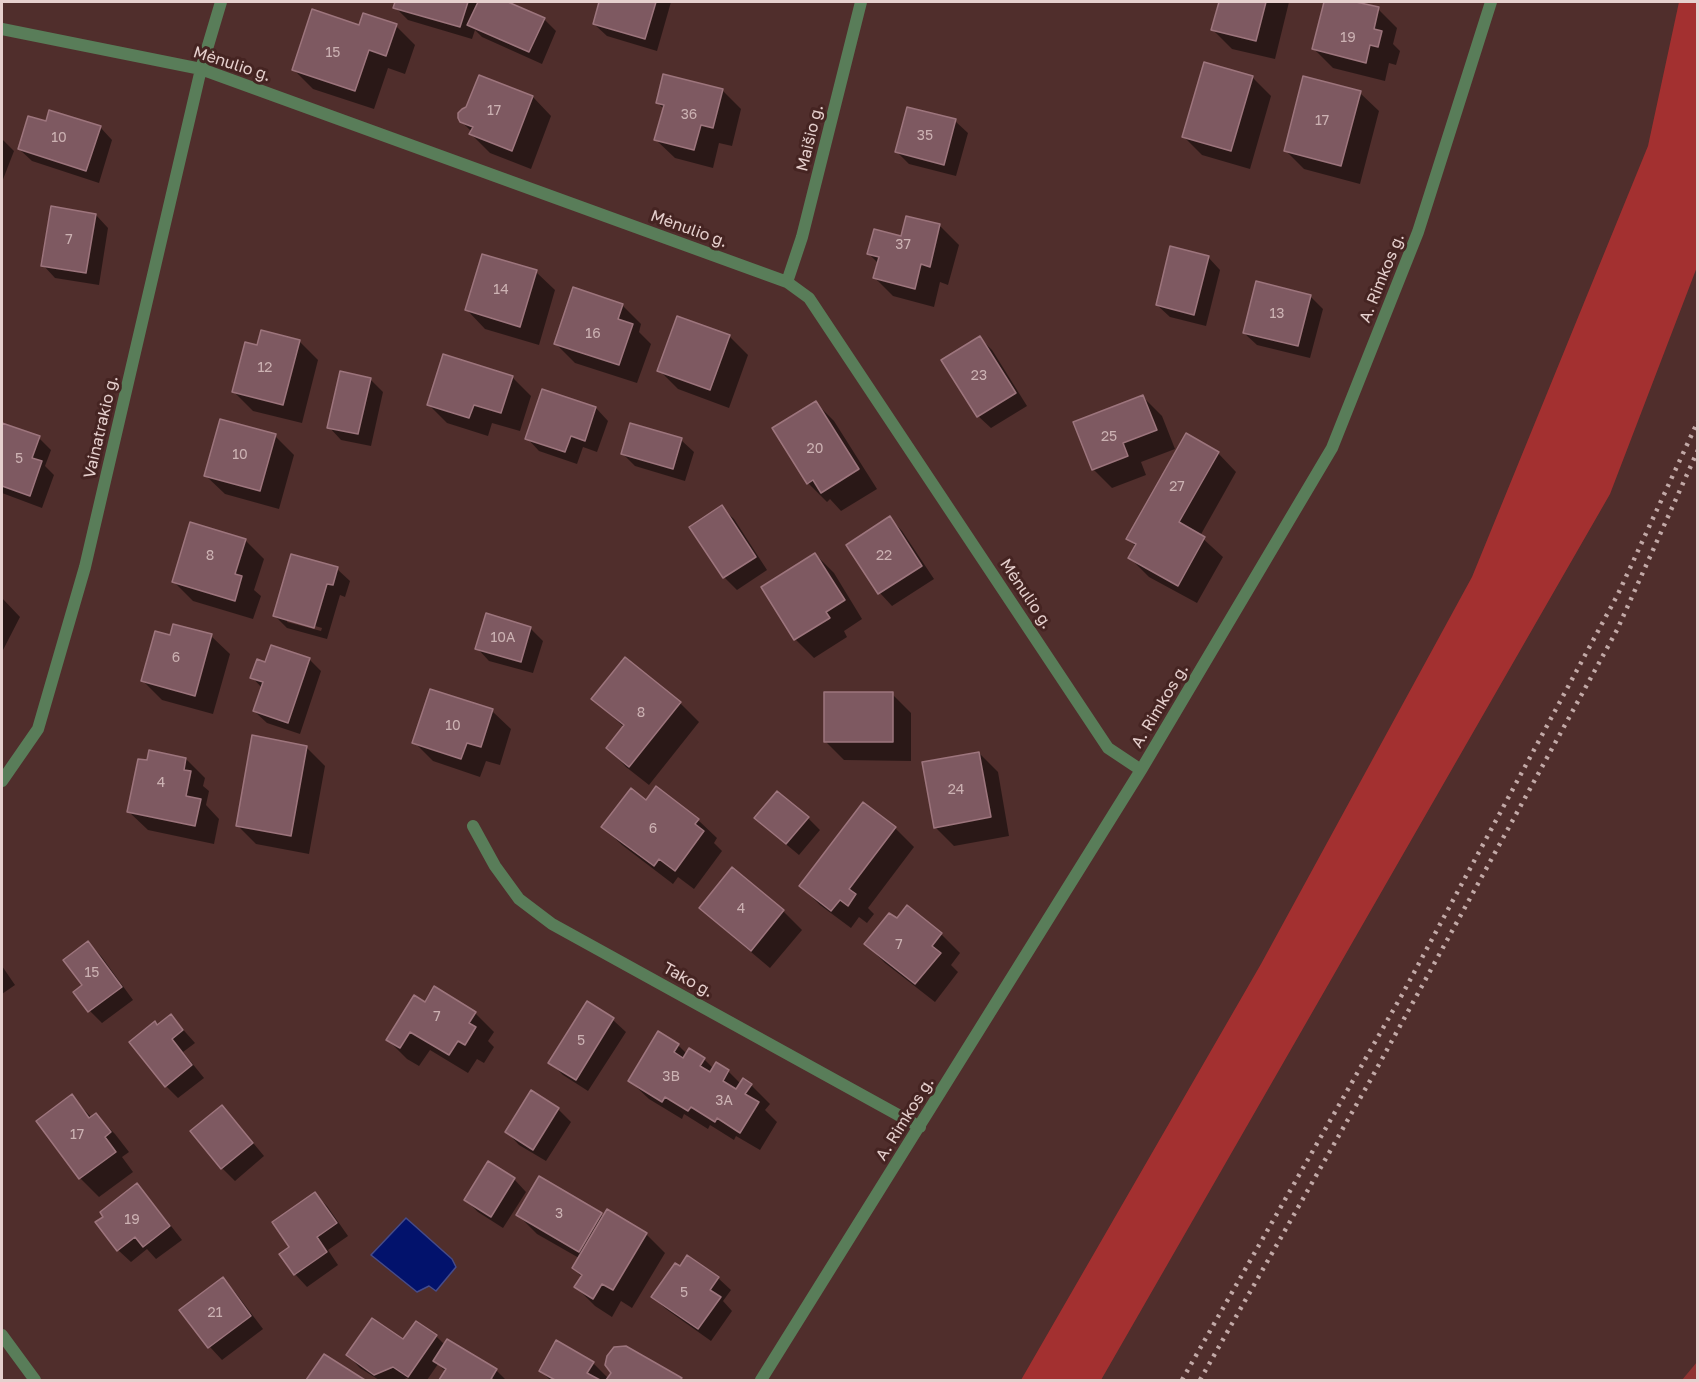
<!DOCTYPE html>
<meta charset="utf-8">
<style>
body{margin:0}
#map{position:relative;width:1699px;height:1382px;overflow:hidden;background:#502e2c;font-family:"Golos Text",sans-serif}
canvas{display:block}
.frame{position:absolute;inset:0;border:3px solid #e6d0ce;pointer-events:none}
</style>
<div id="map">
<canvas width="1699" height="1382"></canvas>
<div class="frame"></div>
</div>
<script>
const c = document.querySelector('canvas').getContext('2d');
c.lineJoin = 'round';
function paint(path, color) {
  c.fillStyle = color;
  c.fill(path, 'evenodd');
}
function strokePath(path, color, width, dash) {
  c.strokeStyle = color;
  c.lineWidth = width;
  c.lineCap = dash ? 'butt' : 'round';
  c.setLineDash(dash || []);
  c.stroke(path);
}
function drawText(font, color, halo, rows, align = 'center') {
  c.font = font + ' "Golos Text",sans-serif';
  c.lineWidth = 6;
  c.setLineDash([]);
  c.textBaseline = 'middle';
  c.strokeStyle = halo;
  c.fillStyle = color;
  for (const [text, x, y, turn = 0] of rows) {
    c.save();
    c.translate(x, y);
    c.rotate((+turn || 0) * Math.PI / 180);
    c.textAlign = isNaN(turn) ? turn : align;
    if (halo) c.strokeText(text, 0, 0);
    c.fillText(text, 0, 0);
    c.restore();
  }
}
paint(new Path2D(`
 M1697,1362V1380H1682Z`), '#8f3331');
paint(new Path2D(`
 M1679,2H1697V267L1610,494L1101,1380H1021L1261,964L1472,577L1648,146Z`), '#a33030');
const water = new Path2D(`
 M406,1218L452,1259L456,1267L436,1291L429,1286L417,1292L371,1255Z`);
paint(water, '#02126c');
strokePath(water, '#464b89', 1.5);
paint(new Path2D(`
 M397,2H505L544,19L556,31L542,64L482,37L475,30L472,39L408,20L395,7Z
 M601,2H671L657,51L607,36L594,24Z
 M1220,2H1289L1275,59L1232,49L1213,30Z
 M1326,2H1350L1378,9L1397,28L1393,44L1400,51L1396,65L1389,63L1385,81L1333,68L1314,49Z
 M396,26L415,45L405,74L388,68L374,109L313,89L294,70L360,27Z
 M480,77L533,97L551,116L531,169L490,153L471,134L472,132L461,121Z
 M1252,77L1271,96L1250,169L1202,155L1184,137Z
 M722,90L741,109L732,146L719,143L713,168L675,158L656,140L664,109L657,102Z
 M1360,93L1379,111L1360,184L1304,169L1285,150Z
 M955,121L968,133L956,176L909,164L896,151Z
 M100,127L112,140L99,183L32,161L19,149Z
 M2,135L3,137L2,139L14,151L2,182Z
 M96,215L108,228L99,285L55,278L43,265Z
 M907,217L940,226L959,245L948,285L940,282L934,307L893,296L874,277L878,263L869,254L902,238Z
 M1208,257L1220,270L1206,326L1170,317L1157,305Z
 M536,272L555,290L539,345L485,329L467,310Z
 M1310,296L1323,309L1310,358L1257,345L1244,333Z
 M622,305L641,324L639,332L651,344L637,383L575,363L556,344Z
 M729,336L748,355L729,408L678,389L659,370Z
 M980,338L992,350L1027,406L991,428L978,416Z
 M299,341L318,360L302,423L253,411L234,392L258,347Z
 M512,377L531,396L520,431L492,423L488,436L447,423L428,404Z
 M370,379L383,392L371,446L341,440L329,427Z
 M543,391L596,408L608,421L597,452L583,447L577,464L539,451L527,438Z
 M1143,397L1162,416L1175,449L1141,462L1146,475L1112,488L1093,469Z
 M816,403L834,421L877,489L841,511L830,499L827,502L808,483Z
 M3,425L39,438L51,450L45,466L54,475L42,508L2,493V431Z
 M275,436L294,455L279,509L225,494L206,476Z
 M681,440L694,452L685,481L635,466L622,453Z
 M1218,453L1236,472L1200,536L1223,557L1197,603L1149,577L1130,558L1136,547L1128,538Z
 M721,507L734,519L767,570L737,590L724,577L691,527Z
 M890,518L902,531L934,579L892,606L880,593L848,545Z
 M245,540L264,559L254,590L261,596L253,619L193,601L174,582Z
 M815,554L834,573L862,619L844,631L847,637L814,658L795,639Z
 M337,569L350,581L345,597L340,595L327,639L287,628L274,615ZM287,618L322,628L321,631L287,622Z
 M2,598L20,617L2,652Z
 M530,628L543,641L533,673L489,661L477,648Z
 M211,636L230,654L213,714L162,700L143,681L171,637Z
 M309,659L321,671L300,734L267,723L254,711L262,688L252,677L266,663Z
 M892,694L911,713V761L844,760L825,741Z
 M593,699L680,703L699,722L649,785L626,767L608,748L624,727Z
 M492,711L511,729L500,765L486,761L480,777L433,761L414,742Z
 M306,747L325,766L309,854L256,844L237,825Z
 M979,753L998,772L1009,836L954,846L935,827Z
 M186,759L205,778L203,786L209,791L206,805L219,819L214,844L148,830L129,812Z
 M646,802L698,820L717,838L714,843L722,851L694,889L678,877L673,884L622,845L603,827Z
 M756,818H808L820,830L799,855L769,830Z
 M895,828L914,847L868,908L874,914L867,923L859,917L851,928L820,905L801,886Z
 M732,870L783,911L802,930L770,968L720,926L701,908Z
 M907,907L941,934L960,953L951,965L958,972L935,1002L885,963L866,944L897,920Z
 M88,943L101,956L133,1000L102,1023L90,1011L75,992L84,986Z
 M2,966L15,985L2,994Z
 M587,1003L613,1020L626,1032L588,1091L563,1075L550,1062Z
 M426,1004L475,1013L494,1032L488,1041L494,1047L484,1063L477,1059L468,1073L430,1050L419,1066L407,1059L388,1040Z
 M171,1016L195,1043L183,1052L204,1078L178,1098L166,1086L157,1026Z
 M678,1045L687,1054L704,1059L714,1069L717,1065L728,1071L741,1084L751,1085L770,1104L765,1110L777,1122L760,1150L736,1136L734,1140L710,1125L708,1129L684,1114L682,1119L649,1099L630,1081Z
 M531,1093L558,1109L571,1122L546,1161L519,1145L507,1132Z
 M71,1096L92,1118L96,1115L115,1134L129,1152L122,1157L133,1172L99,1197L80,1178L38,1121Z
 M234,1120L264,1156L235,1181L222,1168L192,1131Z
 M539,1178L604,1217L608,1211L646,1234L665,1253L632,1308L621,1301L612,1317L595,1306L576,1287L582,1277L573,1268L579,1258L537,1234L518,1215Z
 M514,1179L526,1192L503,1228L478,1212L466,1200Z
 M137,1185L149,1198L182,1240L156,1259L147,1249L131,1262L118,1250Z
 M315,1194L327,1206L348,1236L328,1250L338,1265L307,1287L295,1274L291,1247Z
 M718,1278L731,1290L723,1301L732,1311L711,1341L666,1309L653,1297Z
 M223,1279L235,1292L263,1329L222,1360L210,1347L182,1310Z
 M436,1336L445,1345L496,1370L506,1380H440L446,1372L438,1364L427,1380H410L407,1378L402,1380H379L360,1368L348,1355L403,1341Z
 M325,1356L362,1380H308Z
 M593,1363L609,1379H681L682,1380H550L541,1371Z`), '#0007');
const building = new Path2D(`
 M395,2H468L460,27L393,8Z
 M478,2H508L545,18L529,52L467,25Z
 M599,2H656L645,39L593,24Z
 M1219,2H1266L1256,41L1211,30Z
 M1324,2H1356L1379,7L1374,29L1382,31L1378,47L1370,45L1366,63L1312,49Z
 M312,9L359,25L363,13L397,24L386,56L369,50L355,91L292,70Z
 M1204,62L1253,76L1231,151L1182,137Z
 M663,74L723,89L713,128L701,125L694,150L654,140L664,105L656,103Z
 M479,75L533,96L512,151L469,134L473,127L460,122L458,118V113L462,109L466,107Z
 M1303,76L1361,91L1341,166L1284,151Z
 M907,107L956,119L944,165L895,152Z
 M49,110L101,126L86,171L18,149L28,116L46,121Z
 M51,206L96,214L86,273L41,266Z
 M906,216L940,224L930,267L921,264L915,289L873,278L879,257L867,254L874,229L901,236Z
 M1170,246L1209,256L1194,315L1156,305Z
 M482,254L537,270L520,327L465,310Z
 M1256,281L1311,295L1298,346L1243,333Z
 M573,287L623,304L618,319L633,324L619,365L554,344Z
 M677,316L730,335L710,390L657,371Z
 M261,330L300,340L283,405L232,392L245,342L257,345Z
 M980,336L1016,393L977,417L941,360Z
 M443,354L513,376L501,413L474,405L469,418L427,405Z
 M340,371L371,378L358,434L327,428Z
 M542,389L596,407L585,441L571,436L565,452L525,439Z
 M1143,395L1157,430L1123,443L1128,456L1092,470L1073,422Z
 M816,401L859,469L821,493L813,480L807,484L772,428Z
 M220,419L276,434L260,491L204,476Z
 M2,423L40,436L32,458L42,461L30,496L2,486Z
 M630,423L682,438L673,469L621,454Z
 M1186,433L1219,452L1179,522L1205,537L1178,586L1128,558L1136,544L1126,539Z
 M722,505L756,557L723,578L689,527Z
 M890,516L922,566L878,594L846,545Z
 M190,522L246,539L235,574L242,576L235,601L172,582Z
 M815,553L845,600L826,612L830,618L794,640L761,587Z
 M291,554L338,567L333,585L327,584L314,628L273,616Z
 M486,613L531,627L521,662L475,649Z
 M173,624L212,634L195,696L141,681L155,631L170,635Z
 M271,645L310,658L288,723L253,711L263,682L250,678L257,659L265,662Z
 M625,657L681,702L629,767L606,748L624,725L591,699Z
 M430,689L493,709L481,747L467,743L461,759L412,743Z
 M824,692H893V742H824Z
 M252,735L307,746L291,836L236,826Z
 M149,750L186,758L184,770L191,771L186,796L201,799L195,826L127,812L138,759L147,760Z
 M979,752L991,817L934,828L922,762Z
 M656,786L699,819L695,824L704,831L675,871L659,859L654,866L601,827L631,788L646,800Z
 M777,791L809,817L786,844L754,818Z
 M863,802L896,827L849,889L856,894L848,906L840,900L831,911L799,886Z
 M732,867L784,910L751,951L699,908Z
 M907,905L942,933L932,946L941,953L915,984L864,944L889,913L897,918Z
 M88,941L122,987L88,1012L73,992L82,985L63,960Z
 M434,986L476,1012L469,1023L476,1027L465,1045L458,1041L449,1055L410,1032L400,1048L386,1040L414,995L425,1002Z
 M587,1001L614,1018L576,1080L548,1063Z
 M171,1014L183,1030L172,1039L192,1065L165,1087L129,1042L155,1021L157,1025Z
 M658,1031L679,1044L674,1052L683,1058L689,1048L705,1058L700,1066L710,1072L716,1062L729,1070L723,1081L736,1089L743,1078L752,1084L745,1094L759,1102L740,1133L717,1118L715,1122L691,1107L688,1111L665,1097L662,1102L628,1081Z
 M531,1090L559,1108L533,1150L505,1132Z
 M72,1094L89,1118L96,1113L111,1132L105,1137L116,1152L79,1179L36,1121Z
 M222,1105L253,1143L221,1169L190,1131Z
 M488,1161L515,1178L491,1217L464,1200Z
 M539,1176L602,1213L579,1252L516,1215Z
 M137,1183L170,1226L143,1247L135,1237L117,1251L95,1222L103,1217L100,1212Z
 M315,1192L337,1223L317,1237L327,1252L294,1275L279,1254L289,1247L272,1222Z
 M607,1209L647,1233L613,1290L602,1284L593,1299L574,1287L582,1275L572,1268Z
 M687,1255L719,1277L710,1290L721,1297L698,1329L651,1297L675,1263L680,1266Z
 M223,1277L251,1316L208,1348L179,1310Z
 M372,1318L403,1339L416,1321L437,1335L408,1377L393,1367L374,1375L346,1355Z
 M447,1339L497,1369L491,1379L494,1380H439L446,1369L433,1361Z
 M556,1340L594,1362L587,1373L600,1380H555L539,1371Z
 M626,1346L682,1378L680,1380H606L611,1373L605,1365L607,1356L614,1347Z
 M324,1354L365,1380H306Z`);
paint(building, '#7e5961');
strokePath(building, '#9d757d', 1.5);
strokePath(new Path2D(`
 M2,29L201,69L787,282L809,298L1108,748L1141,770
 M787,282L802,237L861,2
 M2,781L38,729L85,567L201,69L221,2
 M473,826L495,866L519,899L552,924L920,1127
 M2,1335L35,1380
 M761,1380L1141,770L1332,448L1418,232L1491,2`), '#597d59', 12);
strokePath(new Path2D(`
 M1182,1380L1403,993L1618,594L1698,421
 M1200,1380L1371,1079L1617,630L1698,450`), '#c2a9a7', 4.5, [3, 6]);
drawText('14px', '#ccb2b3', null, [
 ["19",1348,38],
 ["15",333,53],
 ["17",494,111],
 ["36",689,115],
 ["17",1322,121],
 ["35",925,136],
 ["10",59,138],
 ["7",69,240],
 ["37",903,245],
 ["14",501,290],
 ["13",1277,314],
 ["16",593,334],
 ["12",265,368],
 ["23",979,376],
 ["25",1109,437],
 ["20",815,449],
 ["10",240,455],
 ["5",19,459],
 ["27",1177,487],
 ["8",210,556],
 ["22",884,556],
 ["10A",503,638],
 ["6",176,658],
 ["8",641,713],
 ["10",453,726],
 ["4",161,783],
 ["24",956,790],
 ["6",653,829],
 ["4",741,909],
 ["7",899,945],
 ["15",92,973],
 ["7",437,1017],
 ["5",581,1041],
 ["3B",671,1077],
 ["3A",724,1101],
 ["17",77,1135],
 ["3",559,1214],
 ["19",132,1220],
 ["5",684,1293],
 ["21",215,1313]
]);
drawText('16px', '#e6d0ce', '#452422', [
 ["Mėnulio g.",232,64,18],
 ["Maišio g.",810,138,-76],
 ["Mėnulio g.",689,229,20],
 ["A. Rimkos g.",1382,278,-68],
 ["Vainatrakio g.",101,427,-77],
 ["Mėnulio g.",1026,594,56],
 ["A. Rimkos g.",1160,706,-59],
 ["Tako g.",688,980,29],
 ["A. Rimkos g.",905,1119,-58]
]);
</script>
